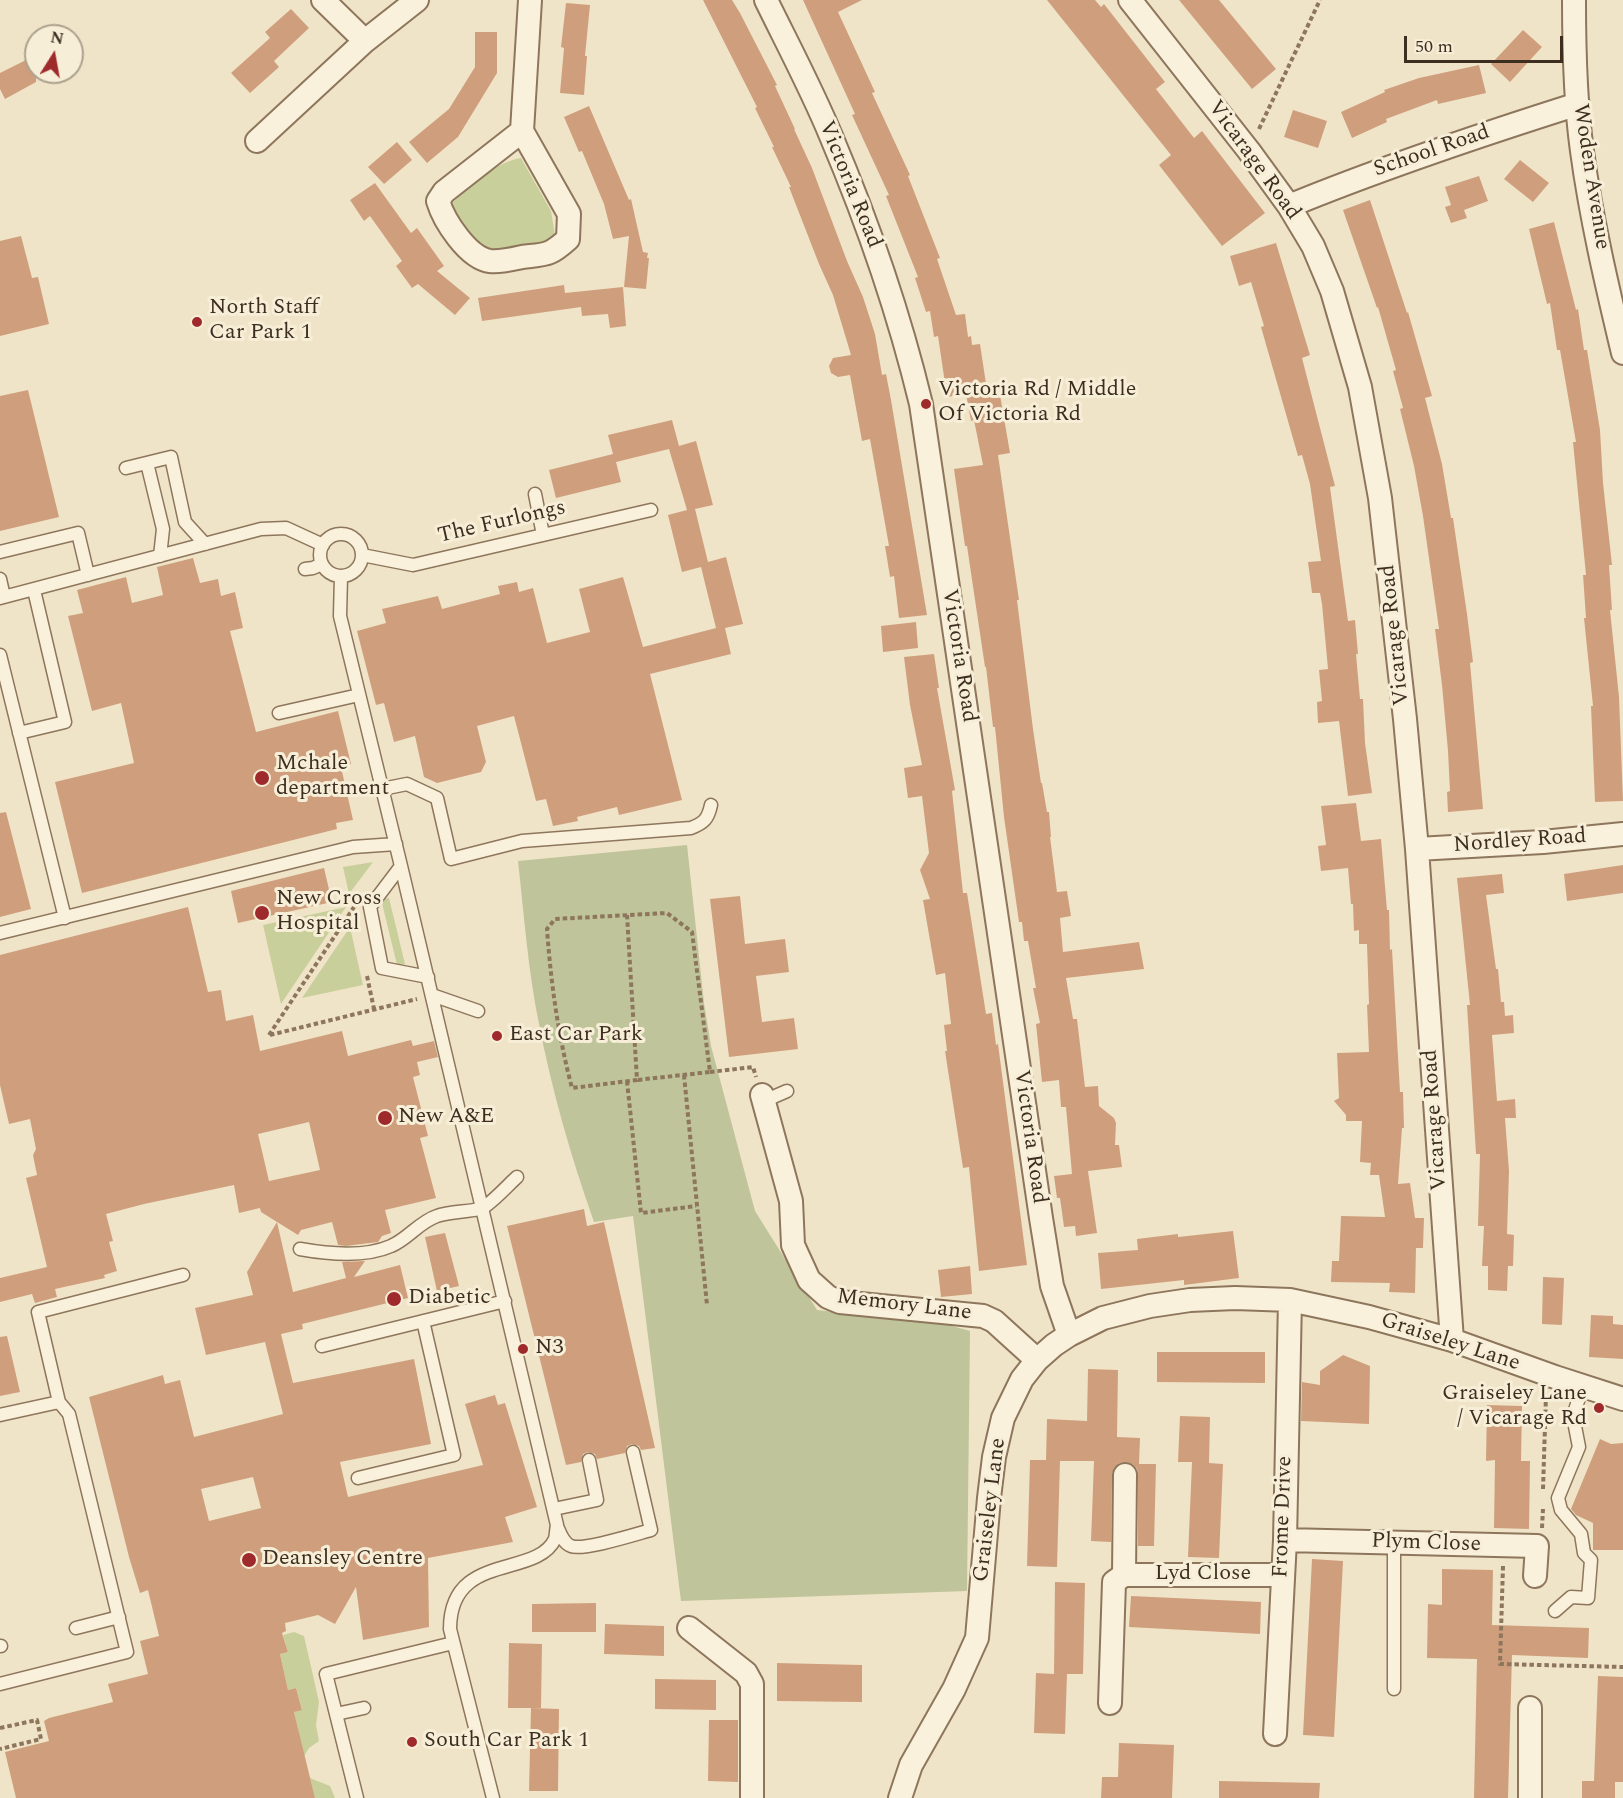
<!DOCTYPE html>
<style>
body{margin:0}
#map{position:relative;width:1623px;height:1798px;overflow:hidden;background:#f0e4c8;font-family:Spectral,serif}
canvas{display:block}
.north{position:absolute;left:24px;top:24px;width:60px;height:60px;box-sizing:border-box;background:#f7eed8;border:2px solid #ada18e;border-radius:50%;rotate:11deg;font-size:16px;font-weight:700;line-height:24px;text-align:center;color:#3d2e20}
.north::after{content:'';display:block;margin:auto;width:21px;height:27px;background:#9e2a2b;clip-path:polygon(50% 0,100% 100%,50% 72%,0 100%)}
.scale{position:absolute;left:1404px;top:36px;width:159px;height:27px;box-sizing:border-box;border:3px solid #3d2e20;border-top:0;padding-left:8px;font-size:18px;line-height:21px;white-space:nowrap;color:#3d2e20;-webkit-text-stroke:4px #f7eed8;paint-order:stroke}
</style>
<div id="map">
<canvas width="1623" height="1798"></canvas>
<div class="north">N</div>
<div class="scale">50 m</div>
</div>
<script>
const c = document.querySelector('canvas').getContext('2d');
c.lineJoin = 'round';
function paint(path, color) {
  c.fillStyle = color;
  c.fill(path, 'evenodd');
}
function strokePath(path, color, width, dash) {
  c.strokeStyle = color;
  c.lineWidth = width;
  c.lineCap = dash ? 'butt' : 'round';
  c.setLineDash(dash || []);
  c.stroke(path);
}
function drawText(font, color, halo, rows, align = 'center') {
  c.font = font + ' Spectral,serif';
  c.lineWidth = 6;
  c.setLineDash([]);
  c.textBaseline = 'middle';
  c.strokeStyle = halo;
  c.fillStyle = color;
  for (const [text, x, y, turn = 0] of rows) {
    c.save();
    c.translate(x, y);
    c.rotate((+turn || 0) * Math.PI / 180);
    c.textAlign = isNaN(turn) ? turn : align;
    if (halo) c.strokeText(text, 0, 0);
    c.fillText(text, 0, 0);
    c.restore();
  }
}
paint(new Path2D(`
 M521,158L551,211L555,235C529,255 510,252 480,248L449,207C463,190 500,160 521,158Z
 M373,862L349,894L343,867Z
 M389,898L405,964L397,965L381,899Z
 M346,907L281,1004L263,925Z
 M350,927L363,985L302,998Z
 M294,1632L304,1636L319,1702L316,1725L319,1741L309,1748L304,1756L294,1712L302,1709L296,1688L288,1690L280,1654L288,1652L283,1635Z
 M310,1778L330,1786L335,1798H315Z`), '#c9cf9b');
paint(new Path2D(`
 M687,845L704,1003L711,1046L755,1211L817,1310L945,1324L970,1331L967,1591L681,1601L633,1216L594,1222C571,1157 552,1091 539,1024C528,970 524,915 518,861Z`), '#bfc49a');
paint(new Path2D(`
 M703,0H732L740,13L777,85L775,86L795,129H794L812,168L847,261L863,297L875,334L882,375L886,374L891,400L927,615L899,618L894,576L890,577L885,546H889L870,439L862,441L850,375L838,377L831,373L829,366L833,358L851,355L833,295L819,264L789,187H791L772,147H774L755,108L757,107Z
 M803,0H862L838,12L875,92L872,93L910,175L908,176L940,258L937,259L956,315L965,314L968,337L971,336L972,345L980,344L988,397L1000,395L1010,453L998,455L1019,600H1017L1033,729L1041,783H1042L1047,812H1049L1051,837H1050L1057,892L1067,891L1071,916L1060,918L1063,952L1139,942L1144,969L1066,978L1073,1019H1077L1085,1087L1098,1086L1099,1106L1114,1118L1116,1123L1115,1145H1119L1122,1167L1088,1171L1097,1233L1076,1236L1075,1226L1064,1227L1060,1198H1057L1054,1176L1072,1174L1066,1107H1061L1059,1080L1042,1082L1036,1024L1040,1023L1033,988H1036L1028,941H1024L1022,922H1019L1004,817L995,727H993L986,667H985L967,546H965L954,469L983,465L974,420L971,421L966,394L947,397L938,336L934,337L930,311L926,312L915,278L918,277L886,196L889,195L852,115L855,114Z
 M1047,0H1095L1101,7L1104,4L1165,82L1156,89L1194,138L1202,131L1265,213L1222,246L1159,165L1171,155Z
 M1179,0H1219L1276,69L1252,89Z
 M566,3L590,5L585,56H587L584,95L560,93L564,48L561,47Z
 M291,9L309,28L274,61L279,67L250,93L231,73L270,38L265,32Z
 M1523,30L1542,47L1510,82L1491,64Z
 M475,32H497V73L458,137L427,163L409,142L449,109L475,67Z
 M36,55V82L5,99L0,89V73Z
 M1479,65L1486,93L1438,104L1437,100L1386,119L1387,122L1352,138L1341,112L1385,92L1384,90L1419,78Z
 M589,106L629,200L631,199L643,252L648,253L647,258H649L646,289L624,287L629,236L613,239L604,204L582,151L579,152L564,117Z
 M1293,110L1327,121L1318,148L1284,137Z
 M397,142L412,160L384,184L368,167Z
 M1520,160L1549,183L1533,202L1504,179Z
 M1479,176L1488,201L1464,210L1467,218L1451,223L1445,207L1451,205L1445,187Z
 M375,183L411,233L417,228L444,266L437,271L470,298L455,315L418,284L412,288L396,266L402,261L370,216L364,221L350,200Z
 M1370,200L1407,313L1408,312L1432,396L1425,398L1442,464L1451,518H1453L1467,614L1473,662L1470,663L1483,809L1448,812L1447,792L1450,791L1448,751L1442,685L1435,629H1439L1423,516L1414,466L1400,409L1403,408L1393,371L1396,370L1378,307L1377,308L1343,210Z
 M1554,222L1576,310L1578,309L1584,350H1587L1600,430L1603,483L1612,565H1609L1612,610H1610L1619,697L1623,801L1595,802L1591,706H1593L1584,618H1586L1583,575H1586L1573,442H1576L1560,350H1557L1550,303L1547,304L1529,229Z
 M21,236L32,278L38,277L49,324L0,336V241Z
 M1276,243L1310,355L1302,358L1335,486L1330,487L1348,621L1355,620L1358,654H1356L1360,699H1363L1365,743L1372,793L1348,796L1339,721L1318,723L1317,702L1322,701L1319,670L1328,669L1322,604L1320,593H1312L1308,562L1321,561L1310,484L1302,455L1298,456L1261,327L1264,326L1251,282L1239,286L1230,256Z
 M564,285L565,293L623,287L626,326L610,328L608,314L582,316L581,307L482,321L478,298Z
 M28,390L59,517L0,531V396Z
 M672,420L679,446L696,441L713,505L695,509L708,562L726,557L743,624L725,628L731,654L650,674L682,800L619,815L617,807L577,817L578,821L553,826L546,799L536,801L514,716L477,726L486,762L481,772L437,783L424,777L415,736L394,742L384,703L376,705L357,631L386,623L382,609L438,596L442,609L500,594L498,586L517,582L519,592L533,588L547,643L590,632L579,589L623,577L643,647L716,628L701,567L682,572L668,515L687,510L669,449L616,462L621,482L556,498L549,470L613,454L608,435Z
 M193,558L200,583L218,579L221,596L235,592L243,628L230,631L256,732L338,711L351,764L341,767L353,820L336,823L337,829L82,893L55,782L134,763L121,703L92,711L68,616L83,613L77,590L126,577L132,603L163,595L157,567Z
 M916,622L918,648L883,652L881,626Z
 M934,654L939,688H937L955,790L952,791L963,893H967L986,1014L992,1013L996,1045L998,1044L1027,1265L979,1271L969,1167L963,1168L945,1051H947L944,1025L951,1024L945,973L936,975L923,900L930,899L920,870L929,853L922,796L908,798L904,768L922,765L910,705L904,657Z
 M1356,803L1361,841L1381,839L1387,910H1389L1390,950L1392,949L1400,1092H1403L1404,1128H1402L1398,1184L1410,1183L1415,1218H1424L1423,1248H1416L1415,1293L1389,1292L1390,1283L1331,1282L1332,1261H1339L1341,1216L1385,1217L1379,1175H1370L1371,1163L1360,1162L1362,1121H1346V1115L1334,1101L1339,1098L1337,1053L1369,1052L1367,1005L1369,1004L1367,944H1359V930L1354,931L1353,904H1351L1348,868L1321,871L1318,846L1326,845L1321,806Z
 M6,812L31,909L0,917V813Z
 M1623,865V893L1567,901L1564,874Z
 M324,868L332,902L238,923L231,891Z
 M1502,874L1504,893L1486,895L1496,969H1498L1501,1002H1504L1505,1016L1513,1015L1514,1033L1492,1035L1497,1101L1515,1099L1516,1118H1505L1509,1171L1507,1234L1514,1235L1513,1266H1508L1507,1291L1488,1290V1266H1482L1484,1226H1478L1480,1154H1476L1467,1005H1470L1457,878Z
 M740,896L745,944L785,939L789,972L756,976L762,1022L794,1018L798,1049L729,1057L710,899Z
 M188,907L208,992L221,990L226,1021L253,1015L260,1051L342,1031L348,1056L411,1040L413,1046L434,1041L438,1057L417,1062L420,1075L413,1077L428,1136L420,1138L436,1198L385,1210L391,1233L382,1236L378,1242L346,1246L338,1245L332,1222L301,1230L298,1235L261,1212L260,1208L239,1213L234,1185L144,1204L106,1214L113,1241L109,1242L117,1271L104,1275L105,1278L55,1289L57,1297L35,1303L32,1294L0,1302V1278L47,1267L26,1178L37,1175L33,1155L36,1149L30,1119L9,1124L0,1085V955ZM309,1122L320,1170L269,1181L258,1134Z
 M584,1209L587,1226L604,1222L655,1448L641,1450L639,1446L632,1444L627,1446L625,1453L597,1459L595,1454L588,1452L583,1454L581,1462L566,1465L507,1226Z
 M277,1222L293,1292L346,1278L342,1262L365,1261L354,1277L400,1265L408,1298L302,1324L303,1329L281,1334L293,1383L414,1359L431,1444L340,1462L348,1497L483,1465L465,1404L495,1395L498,1405L505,1403L537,1507L505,1517L513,1542L428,1558L429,1627L363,1640L356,1587L335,1624L318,1615L285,1623L286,1631L282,1633L288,1652L280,1654L288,1690L296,1688L302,1710L294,1712L315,1798H16L5,1752L49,1741L44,1721L49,1718L113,1702L108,1684L148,1674L140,1641L159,1636L148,1590L140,1593L129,1557L89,1397L163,1375L165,1384L180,1380L194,1437L283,1414L265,1342L206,1355L195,1308L253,1295L247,1272ZM253,1477L261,1508L209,1521L201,1489Z
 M1233,1231L1239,1278L1184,1285V1280L1101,1289L1098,1253L1138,1250L1137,1239L1178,1234V1237Z
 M445,1233L459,1286L437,1291L425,1237Z
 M970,1266L972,1294L941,1297L938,1270Z
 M1543,1277L1564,1278L1562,1325L1542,1324Z
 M1591,1315L1613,1316V1324L1623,1325V1359L1589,1357Z
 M7,1336L20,1392L0,1396V1337Z
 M1157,1352H1265V1383L1157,1382Z
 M1343,1355L1370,1366L1369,1424L1301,1421L1302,1382L1320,1385V1371Z
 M1088,1369L1118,1370L1117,1437L1140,1438L1139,1464H1156L1154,1546H1138V1475L1137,1469L1132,1464L1126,1462L1119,1463L1114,1468L1112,1474L1111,1542L1091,1541L1094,1461H1060L1057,1567L1027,1566L1030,1460H1046L1047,1419L1087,1421Z
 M1487,1405L1522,1406L1521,1461H1530L1529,1529L1494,1528L1495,1460L1486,1461Z
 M1180,1416L1210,1417L1209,1463L1223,1464L1219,1558L1188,1557L1192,1462H1178Z
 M1600,1439L1611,1444L1623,1443V1550H1593V1523L1576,1515L1571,1509Z
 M1312,1559L1343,1561L1334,1737L1303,1735Z
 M1442,1569L1493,1570L1492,1625L1589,1628L1588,1658L1512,1655L1508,1798H1474L1477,1659L1427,1658L1428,1604L1442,1605Z
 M1055,1582L1085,1583L1083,1674H1067L1065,1734L1034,1733L1036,1673L1054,1674Z
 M1131,1596L1261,1602L1260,1634L1129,1627Z
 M596,1603V1632H532V1604Z
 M605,1624L664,1626V1656L604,1654Z
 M509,1643L542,1644L541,1708H508Z
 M777,1663L862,1665V1702L777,1701Z
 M1598,1676L1623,1677V1782H1615V1798H1582V1781H1594Z
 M655,1679L716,1680V1710L655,1709Z
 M531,1708L559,1709L558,1791H529Z
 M709,1720H738V1782L708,1781Z
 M1119,1743L1174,1745L1172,1798H1101L1102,1777H1118Z
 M1219,1781L1320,1783L1319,1798H1219Z`), '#cf9f7d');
const service = new Path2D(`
 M147,463L163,529L160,556
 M126,468L171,457L185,522L205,544
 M535,494L543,535
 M320 555a21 21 0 1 1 42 0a21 21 0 1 1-42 0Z
 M0,552L78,533L88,575
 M362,555L413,565L651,510
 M305,569L313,568L322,564
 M341,576L340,616L401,866L557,1525C556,1530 556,1535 555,1539C536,1579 450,1551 450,1629L493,1798
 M0,579L4,597
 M0,598L261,529L286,528L323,545
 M0,655L65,918
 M279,713L359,695
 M19,733L65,722L34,590
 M382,789L407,784L437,798L451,859L522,841L691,828C704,823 708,819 711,805
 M401,866L370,907L382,968L428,977
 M0,933L353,847L396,844
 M432,995L478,1011
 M764,1101L787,1091
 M300,1249C328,1254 364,1258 391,1246C408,1239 419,1222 437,1216C450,1211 473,1212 482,1208C491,1204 509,1184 517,1177
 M322,1346L505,1301
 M0,1415L59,1402
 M358,1478L454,1455L423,1321
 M554,1509L597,1500L589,1460
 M557,1526C560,1533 563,1543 571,1546C583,1551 636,1534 651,1530L633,1452
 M1555,1611L1571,1597L1588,1598L1591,1560L1584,1553L1581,1534L1561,1510L1558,1498L1579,1447L1573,1416L1583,1386
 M76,1628L119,1617
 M0,1646H1
 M0,1684L127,1652L69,1414L59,1402L38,1312L183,1275
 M1394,1689V1542
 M336,1714L364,1708
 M357,1798L326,1674L453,1643`);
const minor = new Path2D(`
 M323,0L365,41
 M766,0C788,45 812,90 831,136C868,223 899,313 921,404L1041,1218L1052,1286L1069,1335
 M1130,0L1249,151L1289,206L1313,246L1332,291L1360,387L1380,498L1405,719L1417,849L1452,1340
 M1574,0C1574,50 1575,101 1582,151C1591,218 1607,286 1623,353
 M522,131L444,192L438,201C444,221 468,258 490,261C500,262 513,259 522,257C547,254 549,256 568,239L569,214L522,131L530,0
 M257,141L365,41L417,0
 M1289,206C1384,167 1480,135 1578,104
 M1417,849L1543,842L1623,834
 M762,1095L791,1201L793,1245L809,1280L828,1297L840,1302L983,1316L994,1321L1037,1360
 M1285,1540L1537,1546L1535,1576
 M1124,1575L1125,1475
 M689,1628L746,1673L752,1684V1798
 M1110,1703L1114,1582L1124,1575H1283
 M1530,1708V1798
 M1275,1734L1285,1540L1290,1300
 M900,1798L911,1765L954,1689L977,1638L989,1498L994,1457L1003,1418L1022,1379L1037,1360L1054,1345L1069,1335L1103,1318L1150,1306L1190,1300L1235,1298L1290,1300L1369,1317L1452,1340L1555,1377L1623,1399`);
strokePath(service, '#8d765c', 15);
strokePath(minor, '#8d765c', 26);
strokePath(new Path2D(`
 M1259,129L1320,0
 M627,915L637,1080L572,1088C558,1035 551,984 547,929L555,919L667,913L692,932L710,1072L637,1080
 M367,976L374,1009
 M269,1035L354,907
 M270,1035L417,999
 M710,1072L753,1067L756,1077
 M684,1075L707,1305
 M627,1081L641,1213L696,1206
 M1543,1489L1546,1395
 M1542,1528L1543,1509
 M1503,1566L1500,1664L1623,1667
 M0,1728L37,1720L41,1739L0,1749`), '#8d765c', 4, [4.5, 3]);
strokePath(service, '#faf1dc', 12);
strokePath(minor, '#faf1dc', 22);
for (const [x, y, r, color] of [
 [197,322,6,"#9e2a2b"],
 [926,404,6,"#9e2a2b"],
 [262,778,8,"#9e2a2b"],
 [262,913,8,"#9e2a2b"],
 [497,1036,6,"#9e2a2b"],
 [385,1118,8,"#9e2a2b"],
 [394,1299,8,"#9e2a2b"],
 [523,1349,6,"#9e2a2b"],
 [1599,1408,6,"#9e2a2b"],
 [249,1560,8,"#9e2a2b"],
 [412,1742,6,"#9e2a2b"]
]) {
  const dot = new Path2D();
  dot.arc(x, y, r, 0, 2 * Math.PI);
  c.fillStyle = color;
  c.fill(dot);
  strokePath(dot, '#f7eed8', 2);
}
drawText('22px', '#3d2e20', '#f7eed8', [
 ["School Road",1432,152,-19],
 ["Vicarage Road",1253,161,54],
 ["Woden Avenue",1590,177,81],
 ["Victoria Road",849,185,68],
 ["The Furlongs",502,523,-13],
 ["Vicarage Road",1396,635,-96],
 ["Victoria Road",958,656,81],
 ["Nordley Road",1520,842,-4],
 ["Vicarage Road",1436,1120,-94],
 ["Victoria Road",1029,1137,82],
 ["Memory Lane",904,1306,7],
 ["Graiseley Lane",1450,1343,18],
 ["Graiseley Lane",991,1510,-83],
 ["Frome Drive",1284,1517,-88],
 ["Plym Close",1426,1544,2],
 ["Lyd Close",1203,1575]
]);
drawText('22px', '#3d2e20', '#f7eed8', [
 ["North Staff",209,309],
 ["Car Park 1",209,334],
 ["Victoria Rd / Middle",938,391],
 ["Of Victoria Rd",938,416],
 ["Mchale",276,765],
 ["department",276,790],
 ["New Cross",276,900],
 ["Hospital",276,925],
 ["East Car Park",509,1036],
 ["New A&E",398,1118],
 ["Diabetic",408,1299],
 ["N3",535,1349],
 ["Graiseley Lane",1587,1395,"right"],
 ["/ Vicarage Rd",1587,1420,"right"],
 ["Deansley Centre",262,1560],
 ["South Car Park 1",424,1742]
], 'left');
</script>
